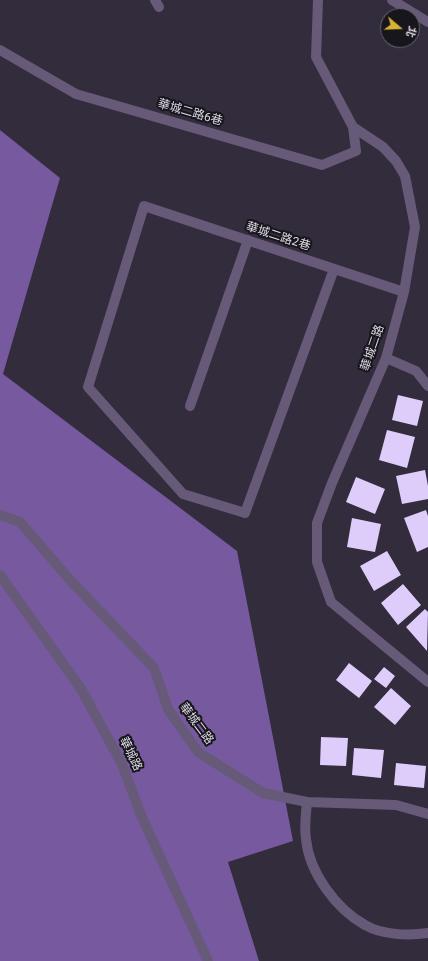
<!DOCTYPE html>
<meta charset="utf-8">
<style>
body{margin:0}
#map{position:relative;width:428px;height:961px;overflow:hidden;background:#322c3c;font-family:Roboto,"Noto Sans TC",sans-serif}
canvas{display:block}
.north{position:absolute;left:380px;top:8px;width:40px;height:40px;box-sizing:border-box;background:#18161d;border:1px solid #67646d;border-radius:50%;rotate:109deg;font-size:11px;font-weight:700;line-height:16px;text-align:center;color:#dedae5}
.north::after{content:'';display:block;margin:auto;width:14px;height:18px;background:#d9b434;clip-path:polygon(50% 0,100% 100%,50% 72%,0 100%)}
</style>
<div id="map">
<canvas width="428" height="961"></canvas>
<div class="north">北</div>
</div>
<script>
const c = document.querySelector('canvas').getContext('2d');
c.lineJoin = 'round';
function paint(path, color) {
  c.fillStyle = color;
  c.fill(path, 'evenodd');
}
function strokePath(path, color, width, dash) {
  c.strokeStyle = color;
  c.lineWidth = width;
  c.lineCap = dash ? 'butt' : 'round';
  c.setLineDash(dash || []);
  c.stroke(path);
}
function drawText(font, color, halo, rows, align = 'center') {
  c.font = font + ' Roboto,"Noto Sans TC",sans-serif';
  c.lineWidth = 4;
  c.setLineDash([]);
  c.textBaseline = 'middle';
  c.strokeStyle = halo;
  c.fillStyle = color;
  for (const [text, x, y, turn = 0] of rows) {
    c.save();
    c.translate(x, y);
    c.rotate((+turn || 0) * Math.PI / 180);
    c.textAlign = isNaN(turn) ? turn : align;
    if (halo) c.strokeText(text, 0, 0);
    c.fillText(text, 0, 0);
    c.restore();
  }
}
paint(new Path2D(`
 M0,130L60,178L3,374L237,551L293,841L228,862L259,961H0Z`), '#76599e');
paint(new Path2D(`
 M398,395L423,401L417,426L392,420Z
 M387,430L415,437L407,468L379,460Z
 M425,470L428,486V499L402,504L396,476Z
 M356,477L385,489L375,514L346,502Z
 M426,510L428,516V547L417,552L404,518Z
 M352,518L381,524L375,552L347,547Z
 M387,551L401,575L374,591L360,566Z
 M403,584L421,605L398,625L381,603Z
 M425,609L428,612L427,651L406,627Z
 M349,663L372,681L359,698L336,680Z
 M384,667L395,676L386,688L374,679Z
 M391,688L411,706L395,725L374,707Z
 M321,737L348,738L346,766L320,765Z
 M354,748L384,750L381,778L352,775Z
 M396,763L426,766L424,788L394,785Z`), '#decdfb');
strokePath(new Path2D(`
 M155,0L159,7
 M318,0L316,57L353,127L383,147L396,161L405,176L415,227L404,292L386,358L332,483L317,523V562L331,602L428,682
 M392,0L428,22
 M0,50L76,94L322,165L356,151L353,127
 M334,269L245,513L183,494L88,387L144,206C230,234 317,263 404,292
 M386,358L416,371L428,386
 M190,406L248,240
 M0,515L20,522L70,580L154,668L168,709L198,752L263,793L307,802L396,805L428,814
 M0,575L81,689L122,764L141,815L208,961
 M307,802C306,814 304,827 306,839C309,872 336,909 365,925C382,935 409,936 428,933`), '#665a78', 10);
drawText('12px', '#dedae5', '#18161d', [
 ["華城二路6巷",190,113,16],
 ["華城二路2巷",278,237,18],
 ["華城二路",373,348,-71],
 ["華城二路",196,724,53],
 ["華城路",130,754,64]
]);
</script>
